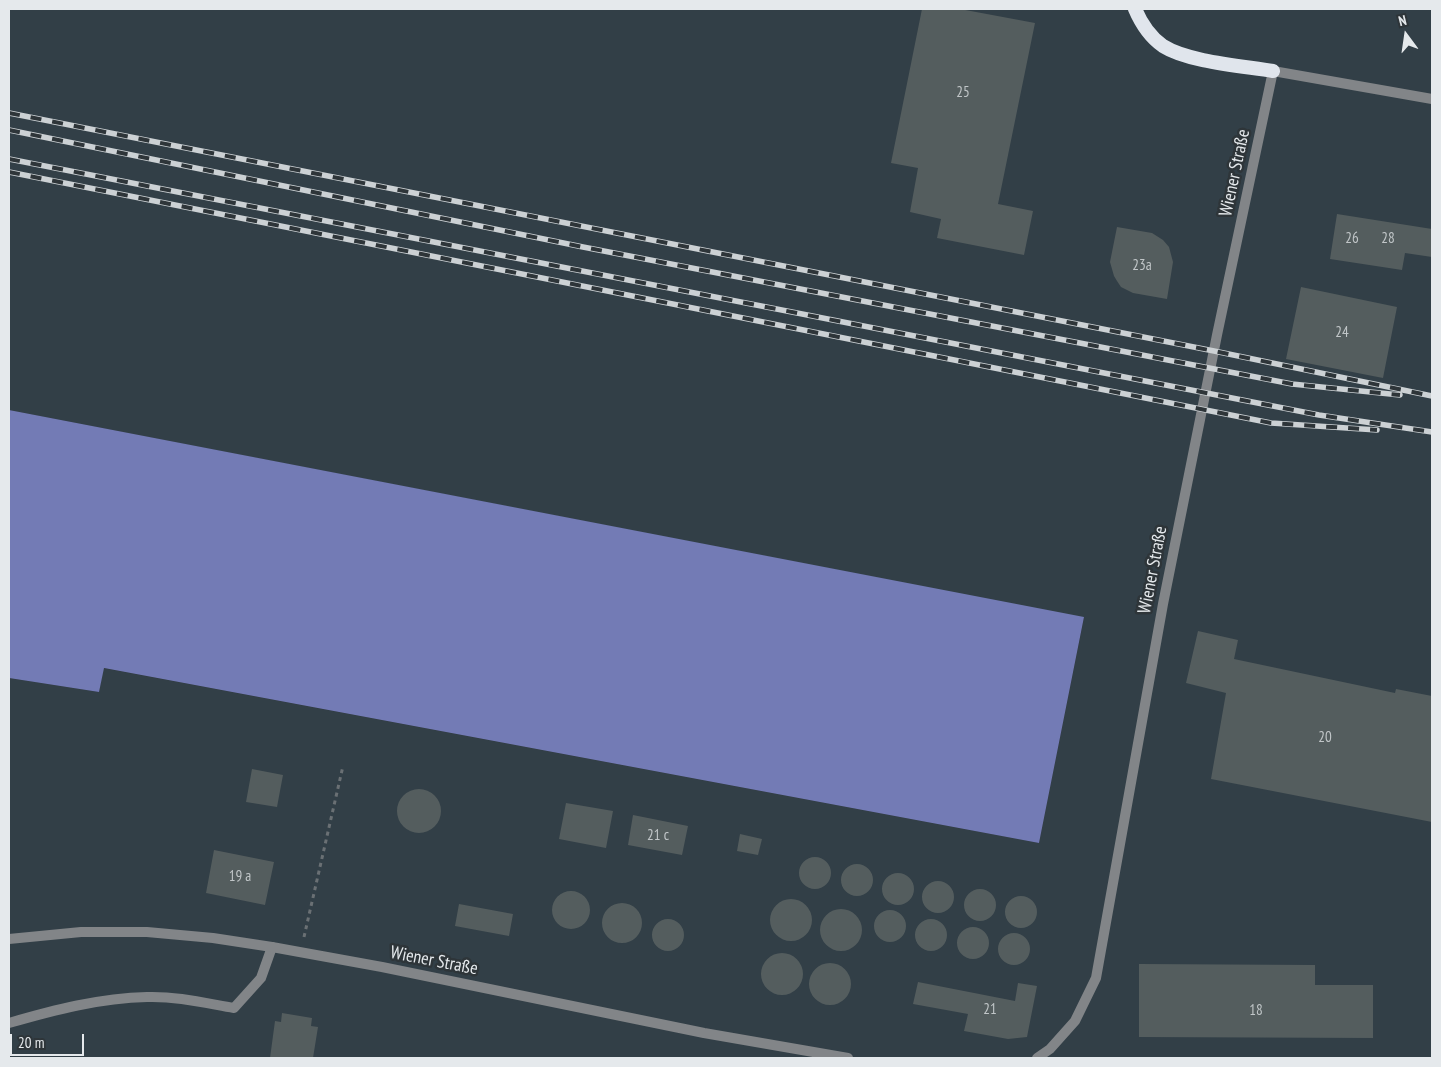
<!DOCTYPE html>
<meta charset="utf-8">
<style>
body{margin:0}
#map{position:relative;width:1441px;height:1067px;overflow:hidden;background:#2e3539;font-family:"PT Sans Narrow",sans-serif}
canvas{display:block}
.frame{position:absolute;inset:0;border:10px solid #e5e9ec;pointer-events:none}
.north{position:absolute;left:1381px;top:10px;width:50px;height:50px;-webkit-text-stroke:4px #2e3539;paint-order:stroke;rotate:346deg;font-size:14px;font-weight:700;line-height:20px;text-align:center;color:#e5e9ec}
.north::after{content:'';display:block;margin:auto;width:18px;height:22px;background:#e5e9ec;clip-path:polygon(50% 0,100% 100%,50% 72%,0 100%)}
.scale{position:absolute;left:10px;top:1034px;width:74px;height:22px;box-sizing:border-box;border:2px solid #e5e9ec;border-top:0;padding-left:6px;font-size:15px;line-height:18px;white-space:nowrap;color:#e5e9ec;-webkit-text-stroke:4px #2e3539;paint-order:stroke}
</style>
<div id="map">
<canvas width="1441" height="1067"></canvas>
<div class="frame"></div>
<div class="north">N</div>
<div class="scale">20 m</div>
</div>
<script>
const c = document.querySelector('canvas').getContext('2d');
c.lineJoin = 'round';
function paint(path, color) {
  c.fillStyle = color;
  c.fill(path, 'evenodd');
}
function strokePath(path, color, width, dash) {
  c.strokeStyle = color;
  c.lineWidth = width;
  c.lineCap = dash ? 'butt' : 'round';
  c.setLineDash(dash || []);
  c.stroke(path);
}
function drawText(font, color, halo, rows, align = 'center') {
  c.font = font + ' "PT Sans Narrow",sans-serif';
  c.lineWidth = 5;
  c.setLineDash([]);
  c.textBaseline = 'middle';
  c.strokeStyle = halo;
  c.fillStyle = color;
  for (const [text, x, y, turn = 0] of rows) {
    c.save();
    c.translate(x, y);
    c.rotate((+turn || 0) * Math.PI / 180);
    c.textAlign = isNaN(turn) ? turn : align;
    if (halo) c.strokeText(text, 0, 0);
    c.fillText(text, 0, 0);
    c.restore();
  }
}
paint(new Path2D(`
 M9,9H1432V1058H9V678L99,692L103,668L1039,843L1084,618L9,410Z`), '#323f47');
paint(new Path2D(`
 M9,410L1084,617L1039,843L104,668L99,692L9,678Z`), '#737bb5');
paint(new Path2D(`
 M922,9H960L1035,23L998,204L1033,211L1024,255L937,238L941,219L910,212L918,168L891,163Z
 M1337,214L1432,229V257L1405,253L1402,270L1330,259Z
 M1117,227L1152,233L1163,240L1169,247L1173,262L1167,299L1133,293L1121,287L1117,281L1114,276L1110,262Z
 M1301,287L1397,307L1383,378L1286,359Z
 M1198,631L1238,640L1234,659L1395,693L1396,689L1432,696V822L1211,779L1226,693L1186,683Z
 M252,769L283,775L277,807L246,802Z
 M397 811a22 22 0 1 1 44 0a22 22 0 1 1-44 0Z
 M566,803L613,811L606,848L559,839Z
 M633,815L688,826L682,855L628,845Z
 M740,834L762,839L758,855L737,851Z
 M214,850L274,862L265,905L206,893Z
 M799 873a16 16 0 1 1 32 0a16 16 0 1 1-32 0Z
 M841 880a16 16 0 1 1 32 0a16 16 0 1 1-32 0Z
 M882 889a16 16 0 1 1 32 0a16 16 0 1 1-32 0Z
 M922 897a16 16 0 1 1 32 0a16 16 0 1 1-32 0Z
 M964 905a16 16 0 1 1 32 0a16 16 0 1 1-32 0Z
 M552 910a19 19 0 1 1 38 0a19 19 0 1 1-38 0Z
 M1005 912a16 16 0 1 1 32 0a16 16 0 1 1-32 0Z
 M770 920a21 21 0 1 1 42 0a21 21 0 1 1-42 0Z
 M602 923a20 20 0 1 1 40 0a20 20 0 1 1-40 0Z
 M459,904L513,914L509,936L455,926Z
 M820 930a21 21 0 1 1 42 0a21 21 0 1 1-42 0Z
 M874 926a16 16 0 1 1 32 0a16 16 0 1 1-32 0Z
 M652 935a16 16 0 1 1 32 0a16 16 0 1 1-32 0Z
 M915 935a16 16 0 1 1 32 0a16 16 0 1 1-32 0Z
 M957 943a16 16 0 1 1 32 0a16 16 0 1 1-32 0Z
 M998 949a16 16 0 1 1 32 0a16 16 0 1 1-32 0Z
 M761 974a21 21 0 1 1 42 0a21 21 0 1 1-42 0Z
 M809 984a21 21 0 1 1 42 0a21 21 0 1 1-42 0Z
 M1139,964L1315,965V985H1373V1038L1139,1037Z
 M918,982L1015,1001L1018,983L1037,986L1027,1037L1008,1039L964,1031L968,1014L913,1004Z
 M282,1013L312,1018L311,1026L318,1027L313,1058H270L275,1021L281,1022Z`), '#545d5e');
strokePath(new Path2D(`
 M304,937L343,766`), '#6a7074', 3, [4, 4]);
strokePath(new Path2D(`
 M9,1023C54,1010 100,998 147,997C176,996 205,1003 234,1008L261,978L272,947`), '#828588', 10);
strokePath(new Path2D(`
 M9,939L81,932H147L213,938L272,947L382,967L704,1033L848,1058
 M1037,1058L1050,1049L1075,1021L1096,978L1163,604L1217,335L1273,71L1432,99`), '#828588', 10);
strokePath(new Path2D(`
 M1135,9C1141,23 1150,37 1163,46C1188,62 1243,66 1273,71`), '#e0e5ec', 14);
const rail = new Path2D(`
 M9,113L1214,351L1432,396
 M9,130L583,247L1292,384L1400,395
 M9,159L1319,415L1432,432
 M9,172L1271,423L1377,430`);
strokePath(rail, '#ccd1d4', 5.5);
strokePath(rail, '#2e3539', 4, [11]);
drawText('15px', '#c1c6c8', null, [
 ["25",963,93],
 ["26",1352,239],
 ["28",1388,239],
 ["23a",1142,266],
 ["24",1342,333],
 ["20",1325,738],
 ["21 c",658,836],
 ["19 a",240,877],
 ["21",990,1010],
 ["18",1256,1011]
]);
drawText('18px', '#e5e9ec', '#2e3539', [
 ["Wiener Straße",1235,173,-78],
 ["Wiener Straße",1153,570,-79],
 ["Wiener Straße",434,961,11]
]);
</script>
